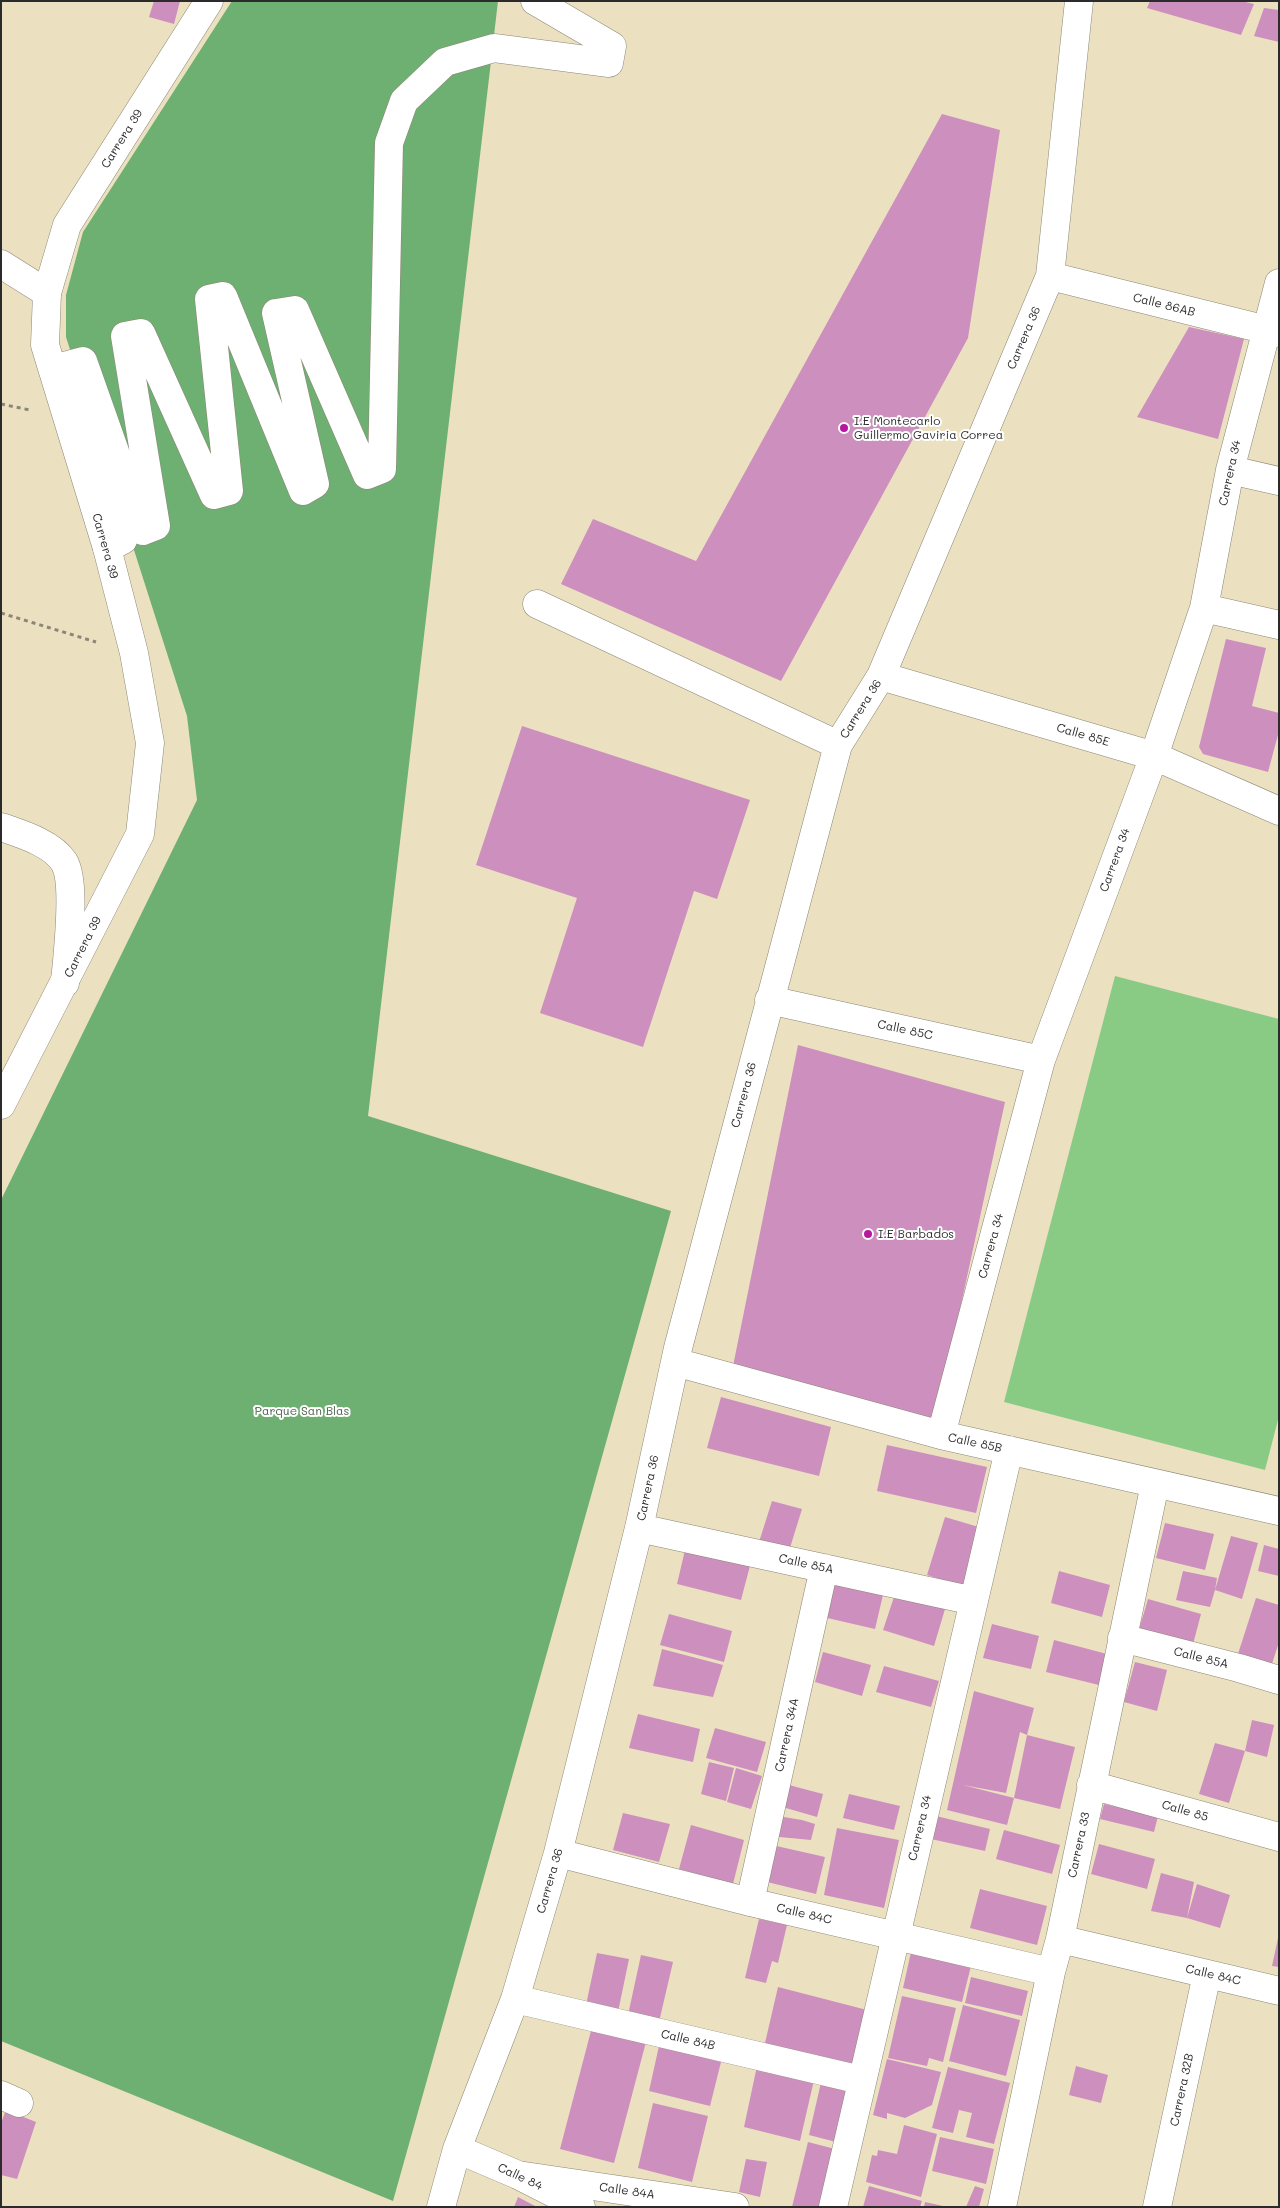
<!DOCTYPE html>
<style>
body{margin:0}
#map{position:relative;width:1280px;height:2208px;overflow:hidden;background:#ebe1c0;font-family:Mali,sans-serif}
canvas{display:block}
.frame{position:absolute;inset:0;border:2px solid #2b2b2b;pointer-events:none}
</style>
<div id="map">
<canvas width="1280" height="2208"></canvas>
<div class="frame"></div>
</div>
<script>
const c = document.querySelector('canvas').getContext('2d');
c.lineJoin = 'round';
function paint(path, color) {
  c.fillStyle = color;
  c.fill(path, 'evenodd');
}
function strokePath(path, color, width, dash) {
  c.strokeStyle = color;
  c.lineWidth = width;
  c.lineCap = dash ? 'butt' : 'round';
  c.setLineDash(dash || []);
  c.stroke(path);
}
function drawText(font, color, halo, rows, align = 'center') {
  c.font = font + ' Mali,sans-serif';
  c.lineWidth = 4;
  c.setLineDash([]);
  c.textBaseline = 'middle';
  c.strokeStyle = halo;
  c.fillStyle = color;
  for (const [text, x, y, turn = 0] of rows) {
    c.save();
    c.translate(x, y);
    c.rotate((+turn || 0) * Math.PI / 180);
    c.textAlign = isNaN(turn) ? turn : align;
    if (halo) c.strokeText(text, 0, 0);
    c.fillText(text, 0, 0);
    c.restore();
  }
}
paint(new Path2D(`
 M1115,976L1279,1019V1416L1265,1470L1004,1402Z`), '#89cb84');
paint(new Path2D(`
 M232,1H498L368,1116L671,1211L393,2201L1,2041V1200L197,800L187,716L66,337V295L83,232Z`), '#6eaf72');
paint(new Path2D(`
 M154,1H180L174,24L149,17Z
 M1150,1H1241L1254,4L1241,35L1147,8Z
 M1264,8L1279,10V42L1254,36Z
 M942,114L1000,130L968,338L781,681L561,584L593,519L696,561Z
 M1189,327L1244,339L1218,439L1137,417Z
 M1226,639L1266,648L1252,706L1279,713V731L1268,772L1203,754L1199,747Z
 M522,726L750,800L717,899L694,891L643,1047L540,1013L577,898L476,865Z
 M798,1045L1005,1102L935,1424L733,1366Z
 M721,1397L831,1427L819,1476L707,1448Z
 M887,1445L987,1467L976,1513L877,1491Z
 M772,1501L802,1509L789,1551L759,1542Z
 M945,1517L982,1528L965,1587L927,1575Z
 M1165,1523L1214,1534L1205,1570L1156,1558Z
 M1231,1536L1258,1543L1242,1599L1215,1590L1210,1607L1176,1600L1183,1571L1217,1578L1215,1590Z
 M1264,1545L1279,1549V1576L1258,1571Z
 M686,1546L751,1562L741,1600L677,1584Z
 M1059,1571L1110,1585L1102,1617L1051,1603Z
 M832,1583L883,1595L875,1629L823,1617Z
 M895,1594L945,1609L934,1646L883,1630Z
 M1256,1598L1279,1605V1642L1271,1667L1237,1657Z
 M1148,1599L1201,1614L1192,1648L1138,1633Z
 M669,1614L732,1631L724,1662L660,1645Z
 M992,1624L1039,1636L1031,1669L983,1658Z
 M1054,1640L1107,1654L1099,1685L1046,1672Z
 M662,1649L723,1665L713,1697L653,1686Z
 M823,1652L871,1665L862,1696L815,1682Z
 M1135,1662L1167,1670L1157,1711L1124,1702Z
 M884,1666L939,1681L931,1707L876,1692Z
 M974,1691L1034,1708L1027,1735L1020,1732L1006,1793L963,1785L1014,1798L1007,1825L947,1810Z
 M638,1714L700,1729L693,1762L629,1748Z
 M1252,1720L1274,1725L1267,1757L1245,1751Z
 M715,1728L766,1742L757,1772L706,1758Z
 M1027,1735L1075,1747L1060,1809L1014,1798Z
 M1215,1743L1245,1751L1229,1803L1199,1794Z
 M709,1762L734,1768L726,1801L701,1794Z
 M736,1768L762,1776L751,1809L727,1802Z
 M785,1784L823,1794L817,1817L779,1806Z
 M849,1794L900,1806L894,1830L843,1818Z
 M1104,1804L1158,1816L1154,1832L1100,1819Z
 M623,1813L670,1824L659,1862L613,1850Z
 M772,1815L802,1820L815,1824L811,1840L769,1836Z
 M936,1816L990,1829L985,1851L931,1839Z
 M691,1825L744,1840L733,1884L679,1869Z
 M837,1828L899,1840L884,1908L824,1895Z
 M1004,1830L1060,1845L1052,1874L996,1859Z
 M1099,1844L1155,1859L1147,1889L1091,1874Z
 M772,1845L825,1857L816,1894L763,1881Z
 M1161,1873L1194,1882L1187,1918L1197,1884L1230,1895L1220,1928L1187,1918L1151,1911Z
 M980,1889L1047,1906L1037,1945L970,1928Z
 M759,1919L787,1925L778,1963L772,1961L766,1983L745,1978Z
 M1278,1938H1279V1967L1272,1966Z
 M911,1952L971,1966L962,2002L903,1988Z
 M597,1953L629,1959L618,2012L586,2005Z
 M641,1955L673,1962L659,2022L628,2015Z
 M971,1977L1028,1991L1022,2016L965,2003Z
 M778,1987L867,2010L855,2066L765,2043Z
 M902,1996L956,2008L943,2062L929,2058L927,2066L888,2058Z
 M963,2005L1020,2020L1006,2076L949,2061Z
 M592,2027L646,2042L614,2163L560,2149Z
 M659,2046L721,2062L710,2106L649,2091Z
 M887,2059L941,2072L932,2105L905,2118L887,2113V2119L873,2115Z
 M757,2066L814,2080L800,2141L744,2127Z
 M1076,2066L1108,2075L1101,2103L1069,2095Z
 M948,2067L1010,2083L994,2144L966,2137L972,2113L959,2110L953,2133L932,2128Z
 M822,2078L853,2085L840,2143L809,2135Z
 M653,2103L708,2116L692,2182L638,2168Z
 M6,2110L36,2122L17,2179L1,2175V2123Z
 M904,2125L937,2134L921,2197L866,2182L872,2155L877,2156L878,2150L897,2154Z
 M940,2137L994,2149L986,2184L932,2171Z
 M808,2142L839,2150L825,2207H792Z
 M746,2159L767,2162L760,2197L739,2192Z
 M869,2186L922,2201L920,2207H863Z
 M975,2186L984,2189L979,2207H966Z
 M518,2197L537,2207H514Z
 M925,2202L943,2206V2207H924Z`), '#cd8fbe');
const minor = new Path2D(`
 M1,264L47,293
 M1050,276L1279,333
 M1230,470L1279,481
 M107,548L123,540L64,366L83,361L143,531L156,526L125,336L141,333L214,495L229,491L209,299L223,296L303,491L315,484L276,313L295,310L367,475L382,469L389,143L404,101L445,62L494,48L609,63L612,46L535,1
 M537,604L838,745
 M1204,608L1279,625
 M881,676L1154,756L1279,811
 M1,827C21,834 52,843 64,862C77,883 67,956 65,983
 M769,1000L1041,1060
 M675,1362L941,1435L1279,1511
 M941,1435L1041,1060L1154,756L1204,608L1230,470L1279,283
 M639,1528L974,1601
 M1122,1638L1239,1668L1279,1680
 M1091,1785L1279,1837
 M558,1853L750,1902L1051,1972
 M750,1902L824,1568
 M1060,1939L1279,1991
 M515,1999L861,2080
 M1,2095L19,2103
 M457,2149L518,2175L581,2207
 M518,2175L735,2207
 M441,2207L457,2149L515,1999L558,1853L639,1528L678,1348L838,745L881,676L1050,276L1079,1
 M833,2207L1009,1450
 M1002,2207L1051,1972L1060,1939L1155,1484
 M1157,2207L1207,1974`);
const major = new Path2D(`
 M1,1105L140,834L150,743L134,653L107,548L45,345L47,293L67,225L209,1`);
strokePath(minor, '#8b8676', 29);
strokePath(major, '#8b8676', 29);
strokePath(new Path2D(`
 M1,404L30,410
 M1,613L96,642`), '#8b8676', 3, [4, 4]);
strokePath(minor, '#fff', 28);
strokePath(major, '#fff', 28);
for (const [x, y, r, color] of [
 [844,428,5,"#b5179e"],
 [868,1234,5,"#b5179e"]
]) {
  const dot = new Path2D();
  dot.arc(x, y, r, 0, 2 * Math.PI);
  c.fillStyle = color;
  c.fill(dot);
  strokePath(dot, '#fff', 2);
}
drawText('12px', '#2b2b2b', '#fff', [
 ["Carrera 39",122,139,-58],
 ["Calle 86AB",1164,305,14],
 ["Carrera 36",1024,338,-67],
 ["Carrera 34",1230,473,-78],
 ["Carrera 39",105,546,74],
 ["Carrera 36",861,709,-58],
 ["Calle 85E",1083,735,16],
 ["Carrera 34",1115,860,-70],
 ["Carrera 39",83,947,-63],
 ["Calle 85C",905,1030,12],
 ["Carrera 36",744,1095,-75],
 ["Carrera 34",991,1246,-75],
 ["Calle 85B",975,1443,12],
 ["Carrera 36",648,1488,-78],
 ["Calle 85A",806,1564,12],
 ["Calle 85A",1201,1658,14],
 ["Carrera 34A",787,1735,-78],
 ["Calle 85",1185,1811,16],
 ["Carrera 34",920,1828,-77],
 ["Carrera 33",1079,1845,-78],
 ["Carrera 36",550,1881,-74],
 ["Calle 84C",804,1914,13],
 ["Calle 84C",1213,1975,13],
 ["Calle 84B",688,2040,13],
 ["Carrera 32B",1182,2090,-78],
 ["Calle 84",520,2177,25],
 ["Calle 84A",627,2191,8]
]);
drawText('12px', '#2b2b2b', '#fff', [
 ["I.E Montecarlo",854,421],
 ["Guillermo Gaviria Correa",854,435],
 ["I.E Barbados",878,1234]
], 'left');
drawText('12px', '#4c634a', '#fff', [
 ["Parque San Blas",302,1411]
]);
</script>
